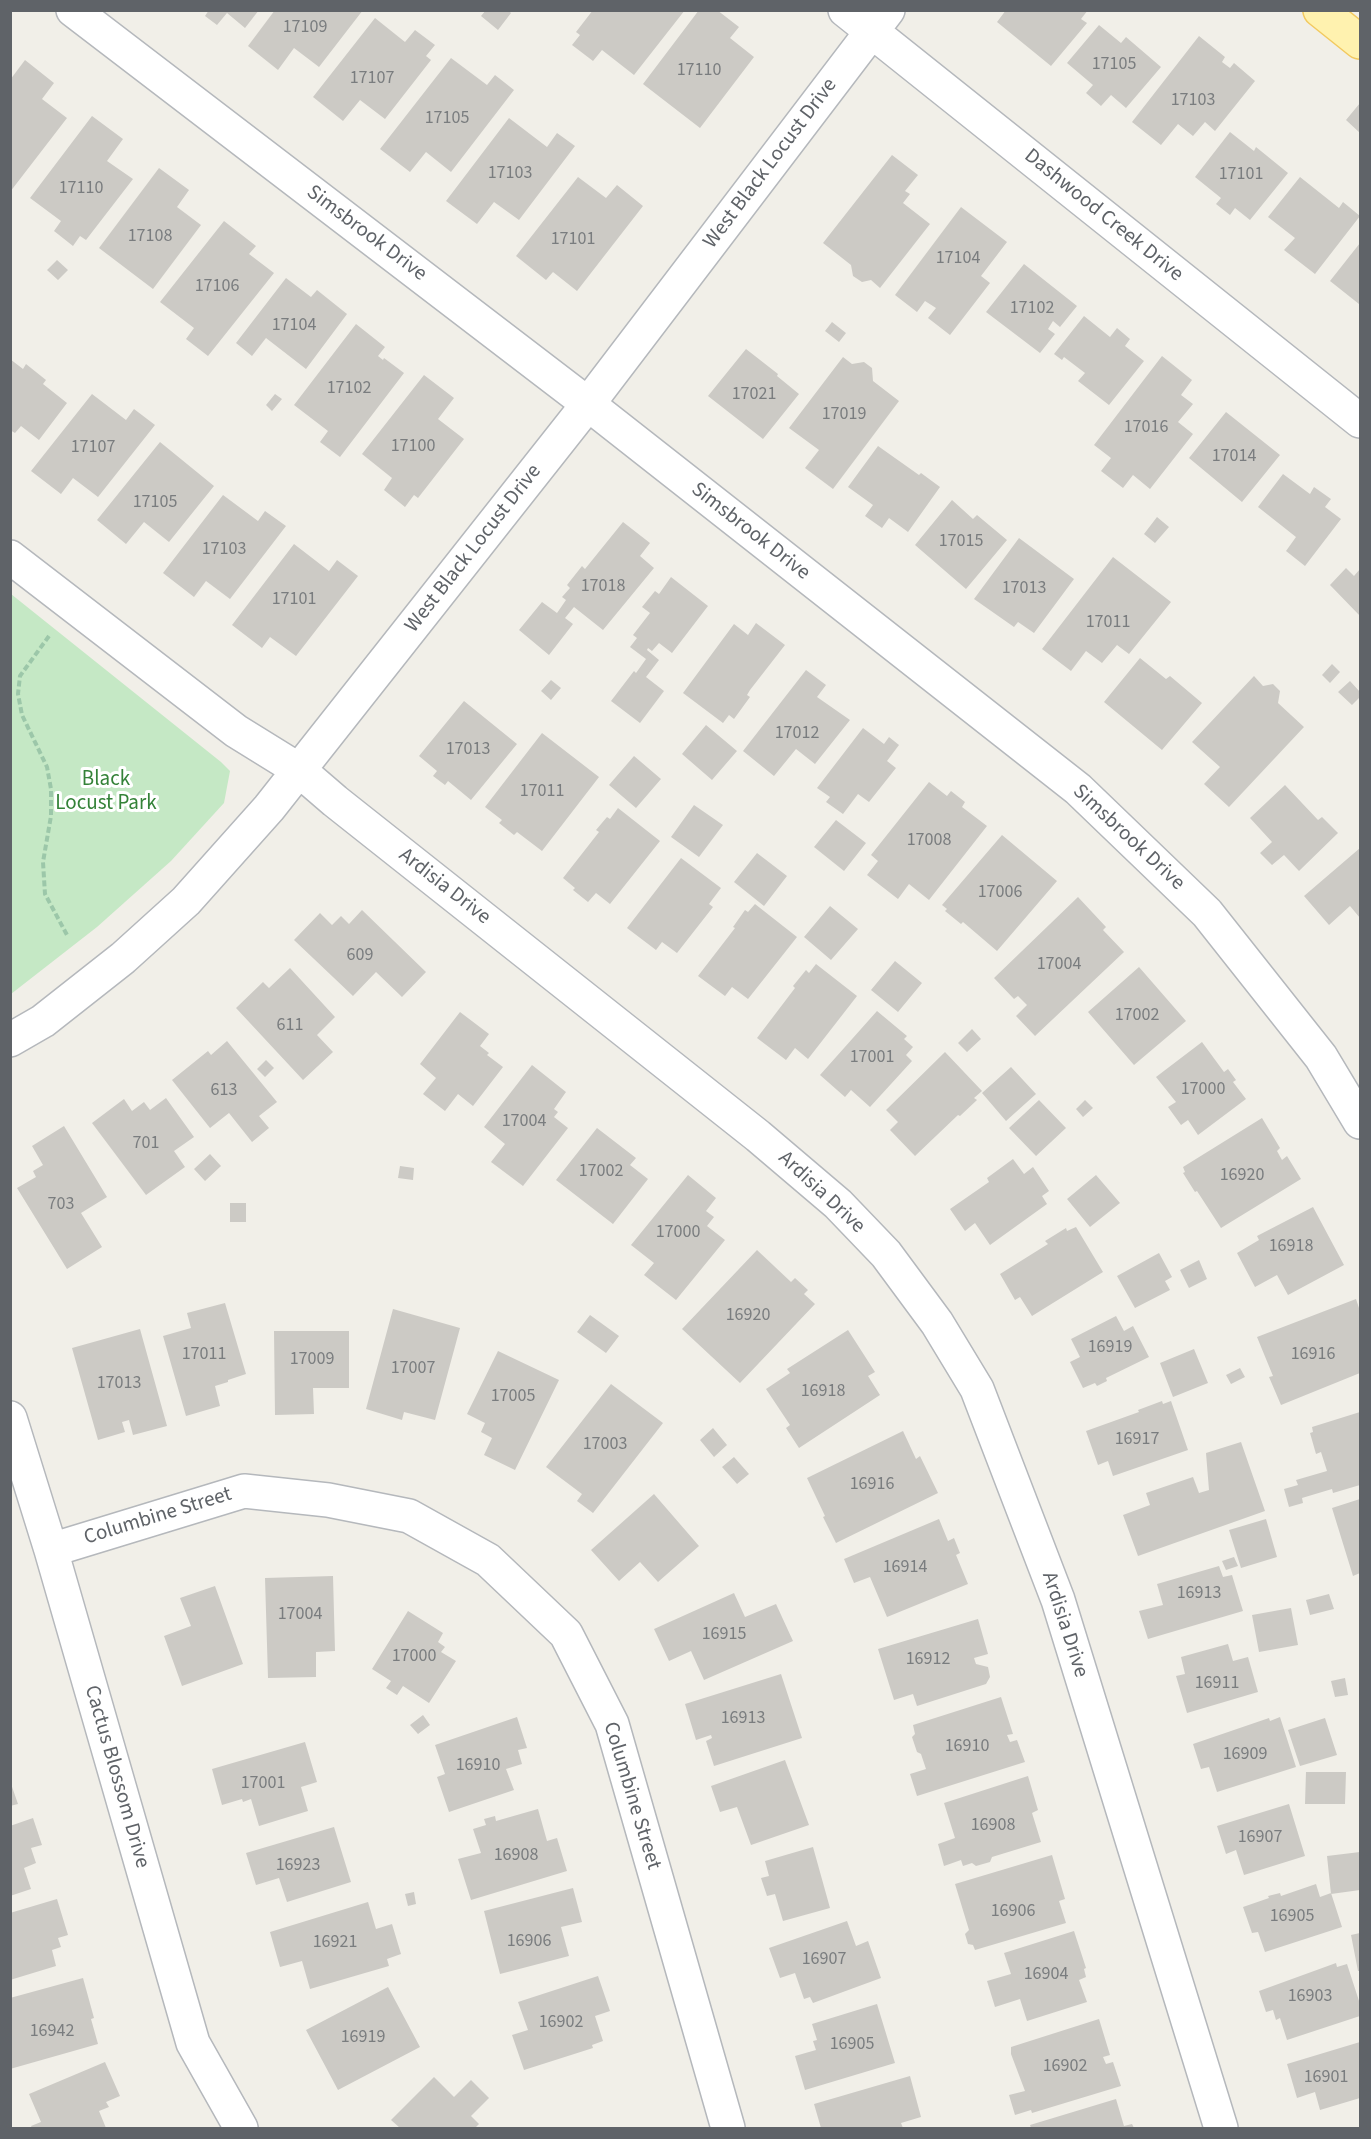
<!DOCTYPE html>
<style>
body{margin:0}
#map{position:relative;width:1371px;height:2139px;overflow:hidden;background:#f1efe8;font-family:"Source Sans 3",sans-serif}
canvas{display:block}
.frame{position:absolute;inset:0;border:12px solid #5f6368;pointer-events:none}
</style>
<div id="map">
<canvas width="1371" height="2139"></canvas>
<div class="frame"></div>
</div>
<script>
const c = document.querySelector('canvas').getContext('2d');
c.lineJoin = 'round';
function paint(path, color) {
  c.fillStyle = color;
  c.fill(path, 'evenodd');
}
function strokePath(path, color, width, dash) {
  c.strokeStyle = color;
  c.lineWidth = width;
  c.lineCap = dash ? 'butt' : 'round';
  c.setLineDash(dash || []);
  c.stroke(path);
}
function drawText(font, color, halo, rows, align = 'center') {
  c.font = font + ' "Source Sans 3",sans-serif';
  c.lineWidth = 6;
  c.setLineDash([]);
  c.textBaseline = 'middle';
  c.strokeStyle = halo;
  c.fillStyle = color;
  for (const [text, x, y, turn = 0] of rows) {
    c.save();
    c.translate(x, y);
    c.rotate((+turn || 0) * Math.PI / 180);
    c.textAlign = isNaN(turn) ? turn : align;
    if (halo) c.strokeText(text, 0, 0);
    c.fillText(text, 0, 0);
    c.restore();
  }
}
paint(new Path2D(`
 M11,594L221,762L230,771L224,803L171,861L97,927L11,994Z`), '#c5e8c5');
paint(new Path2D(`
 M209,10H259L245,28L227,13L217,25L205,16Z
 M275,10H363L319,67L294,48L278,70L248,46Z
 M486,10H508L511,13L498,30L481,16Z
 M593,10H685L634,75L602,50L593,61L572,45L580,35L576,32Z
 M699,10H717L739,27L730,38L754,57L700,128L643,84Z
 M1006,10H1088L1081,19L1087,23L1051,66L997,22Z
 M375,18L405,42L415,30L435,45L426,56L431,60L385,119L360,100L343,121L313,97Z
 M1099,25L1121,43L1126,37L1161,67L1126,108L1111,95L1101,106L1086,93L1093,85L1067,63Z
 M1199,36L1225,57L1222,62L1230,68L1234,63L1255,81L1215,131L1205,122L1193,136L1178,124L1161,145L1132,122Z
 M451,58L487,85L495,75L514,90L451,172L426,152L410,172L380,149Z
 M25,60L54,83L42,99L67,118L10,192V80Z
 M1360,103V133L1346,120Z
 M92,116L123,139L107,161L133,179L86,240L80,236L73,246L54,231L61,221L30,198Z
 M509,118L547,147L557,133L575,146L519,220L494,202L477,224L446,201Z
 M1230,132L1254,151L1256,147L1288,173L1250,220L1235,208L1230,215L1216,204L1221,198L1195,177Z
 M892,155L918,175L905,191L910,194L903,203L930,224L880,288L871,280L862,282L853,276L851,265L823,243Z
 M159,168L189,190L177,207L201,225L153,289L99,248Z
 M578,177L606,198L617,185L643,206L577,291L553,272L546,280L516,256Z
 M1300,177L1339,208L1343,202L1360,216L1315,274L1284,250L1295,238L1268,217Z
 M961,207L1007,242L981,276L990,283L950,335L928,318L936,308L925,301L917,312L895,295Z
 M224,221L256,246L249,254L274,273L208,356L186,339L194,328L160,302Z
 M1360,243V302L1359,304L1330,281Z
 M57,260L68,270L58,280L47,270Z
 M1024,264L1077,306L1060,327L1053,321L1048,329L1055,334L1040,353L986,312Z
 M286,278L311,297L317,290L347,314L306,369L266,338L252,356L236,343Z
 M1084,316L1110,337L1117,328L1130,339L1125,346L1144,361L1109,405L1078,381L1085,373L1064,357L1062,360L1054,354Z
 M832,322L846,333L839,342L825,331Z
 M356,324L385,347L378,356L383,360L384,358L404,373L340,457L320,442L328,431L294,405Z
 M746,349L778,374L777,376L799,394L763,439L708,396Z
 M1162,356L1192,380L1181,395L1193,404L1178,422L1193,434L1150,489L1133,475L1123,488L1101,471L1111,458L1094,445Z
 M843,357L852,364L864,362L872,368L873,381L899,401L833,489L805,468L819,450L789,428Z
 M10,359L23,369L26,364L46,380L43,384L67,403L39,440L21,426L15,433L10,430Z
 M424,375L454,398L438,419L464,439L418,498L414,495L405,507L384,490L392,478L362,454Z
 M92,394L126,420L134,409L155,425L98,497L73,478L61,494L31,471Z
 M275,394L282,399L272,411L266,405Z
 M1226,412L1280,455L1242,502L1189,458Z
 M160,442L214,486L169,542L144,522L126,544L97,520Z
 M878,446L919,475L921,473L940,487L908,532L889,518L882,528L865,516L873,505L848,487Z
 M1283,474L1310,494L1314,487L1331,499L1325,507L1341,519L1305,566L1286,551L1296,537L1258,507Z
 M223,495L258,521L265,511L286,526L230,599L206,581L194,597L163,573Z
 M952,500L973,519L977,515L1007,540L966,589L915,545Z
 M1157,517L1169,527L1155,543L1144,534Z
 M623,522L650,543L640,556L654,568L603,630L574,607L565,618L573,624L549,655L519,630L542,602L557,613L566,600L562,597L570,588L567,585L582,566L585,569Z
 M1019,538L1074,579L1034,633L1018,622L1014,627L974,599Z
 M294,544L329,571L337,560L358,576L296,656L270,637L262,648L232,625Z
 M1113,557L1171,602L1129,654L1117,645L1102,663L1086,651L1071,671L1042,649Z
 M1346,568L1354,576L1360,569V616L1330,585Z
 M671,577L708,606L672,653L659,643L652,651L648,648L647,650L659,660L646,677L664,691L640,723L611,701L634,671L636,673L646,659L630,647L637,638L633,635L650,613L642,607L655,591L659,594Z
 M756,623L785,645L750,690L747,695L750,697L734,719L729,715L723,723L683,693L734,624L748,635Z
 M1140,658L1166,679L1170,676L1202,703L1162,750L1104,702Z
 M1332,664L1340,672L1330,683L1322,675Z
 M806,670L826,685L817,697L850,720L815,764L796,749L774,776L743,751Z
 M1254,676L1263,686L1273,684L1280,691L1278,703L1304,727L1229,807L1204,784L1220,767L1192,742Z
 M551,680L561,688L551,700L541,691Z
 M1350,681L1360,692V697L1352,705L1338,692Z
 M464,701L517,744L471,800L448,781L445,785L433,776L437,771L419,756Z
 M706,725L737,751L712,780L682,754Z
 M863,728L884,744L889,737L899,745L887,761L896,768L869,802L858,794L843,814L826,802L830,797L817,788Z
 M542,733L599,777L542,851L517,832L514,835L499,823L502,820L485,807Z
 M634,756L661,779L636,808L609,785Z
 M929,782L947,796L951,791L965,802L962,807L987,826L929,900L909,884L898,899L867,875L878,861L871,855Z
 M1285,785L1318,820L1322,817L1338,833L1299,871L1284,855L1272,865L1260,853L1272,842L1250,818Z
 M694,805L723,825L699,857L671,837Z
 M618,808L660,841L610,904L596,893L588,902L573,890L575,888L563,878L599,832L596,830L607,817L610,819Z
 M836,820L866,843L844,871L814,847Z
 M1002,835L1057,881L997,951L963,922L961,924L945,911L947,909L942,905Z
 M1360,848V918L1350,906L1329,925L1304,896Z
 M757,853L787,876L764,906L734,882Z
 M681,858L721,888L709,904L713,907L677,953L662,942L656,950L627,928Z
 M1078,897L1106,927L1103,930L1124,952L1035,1036L1016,1016L1027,1005L1018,996L1014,999L994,978Z
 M755,904L797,937L748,999L732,987L725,996L698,976L735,928L733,927L745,910L748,912Z
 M830,906L858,929L831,960L804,937Z
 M362,910L426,972L402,997L376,972L353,996L294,940L320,913L332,925L341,916L349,924Z
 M895,961L922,983L898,1012L871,990Z
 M816,964L857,996L808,1059L795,1048L786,1060L757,1038L795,988L793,986L806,970L809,973Z
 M1139,967L1186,1021L1134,1065L1088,1012Z
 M290,968L335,1017L317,1035L333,1052L303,1080L236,1008L263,982L269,988Z
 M877,1011L907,1036L904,1039L913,1047L906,1055L912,1061L870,1107L851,1090L845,1097L820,1075Z
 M460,1012L489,1034L480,1046L489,1053L487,1055L503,1067L473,1106L458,1094L445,1111L423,1094L436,1078L420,1064Z
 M972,1029L981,1039L967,1052L958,1043Z
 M227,1041L277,1102L259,1116L269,1128L252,1142L229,1113L210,1128L172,1080L208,1051L211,1055Z
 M1202,1042L1224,1072L1228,1069L1236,1080L1233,1082L1246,1099L1198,1135L1188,1120L1181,1125L1168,1107L1176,1102L1156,1077Z
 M945,1052L982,1091L974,1098L977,1100L960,1116L958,1115L915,1156L890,1130L898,1122L886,1110Z
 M266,1060L274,1068L265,1077L257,1069Z
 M532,1065L566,1092L554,1109L558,1112L554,1117L568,1128L523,1186L491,1162L505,1144L484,1127Z
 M1011,1067L1036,1094L1006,1121L982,1093Z
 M166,1098L194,1137L174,1151L185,1167L146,1195L92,1123L124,1099L132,1111L144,1102L150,1110Z
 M1039,1100L1066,1128L1036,1156L1009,1128Z
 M1085,1100L1093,1108L1083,1117L1076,1109Z
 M1262,1118L1280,1148L1277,1151L1282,1160L1287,1156L1301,1179L1221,1228L1197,1191L1195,1192L1183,1173L1185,1172L1183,1167Z
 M64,1126L107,1197L81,1213L102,1247L67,1269L17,1188L36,1177L33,1171L43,1165L32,1146Z
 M597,1128L636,1158L630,1165L648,1179L613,1224L556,1180Z
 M210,1154L221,1166L205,1181L194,1169Z
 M1013,1159L1024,1174L1033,1167L1049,1191L1042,1196L1047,1204L990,1245L975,1223L965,1231L950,1209L989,1182L987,1178Z
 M400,1166L414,1168L413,1180L398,1178Z
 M688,1175L716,1198L706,1211L714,1217L707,1226L725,1240L676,1300L644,1275L654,1263L631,1245Z
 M1096,1175L1120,1203L1090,1227L1067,1199Z
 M230,1203H246V1222H230Z
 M1313,1207L1344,1265L1288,1295L1277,1275L1255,1287L1237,1253L1259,1240L1257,1236Z
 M1076,1227L1103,1272L1032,1316L1020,1297L1015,1300L1000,1274L1048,1244L1045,1241L1066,1228L1067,1231Z
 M757,1250L791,1282L795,1278L808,1290L804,1294L815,1304L740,1383L682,1329Z
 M1159,1253L1172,1277L1165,1281L1170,1290L1135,1308L1117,1276Z
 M1199,1260L1207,1279L1189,1288L1180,1270Z
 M1356,1299L1360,1311V1373L1281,1405L1269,1377L1273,1376L1257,1337Z
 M225,1303L246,1374L228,1380V1382L215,1386L220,1406L186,1416L163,1336L191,1328L187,1313Z
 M393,1309L460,1328L435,1420L404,1412L402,1420L366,1409Z
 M590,1315L619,1336L606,1353L577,1332Z
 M1116,1316L1124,1331L1133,1326L1149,1357L1106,1378L1107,1381L1097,1386L1095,1383L1083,1388L1070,1362L1080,1357L1071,1339Z
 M140,1329L167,1426L133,1435L129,1420L122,1422L125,1432L98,1440L72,1348Z
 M848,1330L875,1372L868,1376L880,1395L799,1448L786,1428L790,1425L766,1389L790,1373L787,1369Z
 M274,1331H349V1388H313L314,1414L275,1415Z
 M1194,1349L1208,1383L1173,1397L1160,1363Z
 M498,1351L559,1380L515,1470L484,1455L492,1438L481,1432L485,1423L467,1414Z
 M1240,1368L1245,1377L1231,1384L1226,1375Z
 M611,1384L663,1423L593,1513L577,1501L582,1494L546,1467Z
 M1162,1401L1163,1404L1171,1401L1188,1450L1113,1476L1108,1461L1098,1465L1086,1431L1139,1412L1138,1410Z
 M1360,1412V1485L1333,1493L1332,1489L1302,1498L1303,1503L1289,1507L1284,1489L1298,1485L1296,1480L1327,1471L1321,1452L1316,1454L1310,1433L1313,1432L1312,1427Z
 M713,1428L727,1445L714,1457L700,1440Z
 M903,1431L916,1459L920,1456L938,1493L836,1543L823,1517L825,1516L807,1478Z
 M1241,1442L1265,1511L1138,1556L1123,1515L1150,1505L1146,1493L1193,1477L1199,1493L1209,1490L1206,1453Z
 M734,1457L749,1474L737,1484L722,1467Z
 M654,1494L699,1546L658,1582L640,1562L619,1581L591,1550Z
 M1360,1499V1573L1353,1576L1332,1508Z
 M939,1519L948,1541L954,1538L960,1553L956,1555L968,1584L887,1617L870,1577L854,1583L844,1559Z
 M1266,1519L1277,1557L1241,1568L1229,1530Z
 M1234,1557L1238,1566L1226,1570L1222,1561Z
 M1219,1566L1223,1577L1232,1575L1243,1611L1148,1639L1139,1611L1163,1605L1157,1584Z
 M333,1576L335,1651L316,1652V1677L268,1678L265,1578Z
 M215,1586L243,1664L182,1686L164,1636L191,1626L180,1598Z
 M734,1593L745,1617L776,1604L793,1641L704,1680L691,1651L669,1661L654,1629Z
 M1329,1594L1334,1609L1310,1615L1306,1600Z
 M1291,1608L1298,1645L1259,1652L1252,1615Z
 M408,1611L443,1633L438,1642L445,1647L441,1652L456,1661L429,1703L403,1686L397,1695L386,1688L391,1681L372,1669Z
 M978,1619L988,1654L974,1658L976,1664L988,1667L990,1677L986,1684L917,1706L913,1694L894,1700L878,1649Z
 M1228,1644L1233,1661L1248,1657L1258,1692L1187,1713L1176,1676L1185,1674L1181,1657Z
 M781,1674L802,1738L714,1766L706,1741L712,1738L711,1735L696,1740L685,1704Z
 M1345,1678L1348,1695L1335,1697L1331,1681Z
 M1001,1697L1013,1734L1007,1735L1010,1742L1017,1740L1025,1762L917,1796L910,1774L926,1769L921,1754L917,1752L912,1737L915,1734L913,1725Z
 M423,1715L430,1725L418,1734L410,1725Z
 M517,1717L527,1748L518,1750L522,1764L506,1769L514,1790L449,1812L437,1777L445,1774L435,1745Z
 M1280,1717L1296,1767L1217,1792L1209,1767L1201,1769L1193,1744L1269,1718L1270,1721Z
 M1325,1718L1337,1755L1300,1766L1288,1730Z
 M305,1742L317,1782L301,1787L308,1811L259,1826L251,1799L243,1802L242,1799L222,1805L212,1769Z
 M785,1760L809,1825L751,1845L737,1807L720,1812L711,1786Z
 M1306,1772H1346L1345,1804H1305Z
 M1028,1776L1038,1810L1032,1813L1041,1842L992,1857L990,1862L976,1866L972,1863L963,1866L961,1860L944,1866L938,1844L955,1838L944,1803Z
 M10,1781L18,1804L10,1806Z
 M1289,1804L1305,1856L1244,1875L1236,1850L1226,1854L1217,1826Z
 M538,1809L547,1841L557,1838L567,1871L471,1900L458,1859L481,1853L473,1829L486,1825L484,1819L495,1816L496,1821Z
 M33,1818L42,1845L31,1848L36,1863L24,1868L31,1889L10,1896V1826Z
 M334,1827L351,1882L287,1902L279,1878L256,1885L246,1853Z
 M813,1847L830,1908L783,1921L775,1894L767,1896L761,1878L769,1876L765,1861Z
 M1360,1852V1890L1331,1894L1327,1856Z
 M1052,1855L1065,1899L1059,1901L1066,1923L975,1950L973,1945L968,1944L965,1934L969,1930L955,1884Z
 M1316,1884L1320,1897L1331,1893L1342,1927L1265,1952L1258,1932L1252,1933L1243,1907L1269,1898L1268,1896L1280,1893L1281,1896Z
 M573,1888L582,1922L561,1927L569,1956L500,1974L484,1911Z
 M414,1892L416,1904L408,1906L405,1894Z
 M57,1899L68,1935L58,1938L61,1947L52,1950L56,1966L10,1980V1913Z
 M368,1902L376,1929L392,1924L401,1954L387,1959L389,1966L310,1989L302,1961L280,1967L270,1932Z
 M847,1921L856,1946L868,1941L881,1978L813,2003L810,1997L804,1999L795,1973L780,1978L769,1948Z
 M1074,1931L1086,1968L1084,1969L1086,1977L1079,1980L1087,2002L1027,2021L1020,1999L995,2007L987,1981L1011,1974L1004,1953Z
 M1360,1933V1971H1358L1351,1935Z
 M1336,1963L1337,1967L1347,1964L1360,2004V2016L1287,2040L1280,2018L1276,2020L1273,2010L1266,2012L1259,1991Z
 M598,1976L610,2011L595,2016L603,2041L592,2045L593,2048L524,2070L512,2035L528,2030L518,2002Z
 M83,1978L94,2018L91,2019L98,2044L10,2069V1998Z
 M388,1987L420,2047L338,2090L306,2030Z
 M877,2004L895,2063L805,2090L795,2056L816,2050L813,2041L817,2040L812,2024Z
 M1099,2019L1110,2055L1103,2057L1106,2064L1113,2062L1121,2086L1032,2113L1031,2110L1015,2115L1009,2095L1025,2091L1011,2054V2047Z
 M1360,2042V2098L1320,2110L1315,2092L1297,2098L1287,2064Z
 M105,2062L120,2096L106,2102L109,2107L99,2111L106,2128H32L31,2126L41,2122L29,2094Z
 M910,2076L921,2117L901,2123L903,2128H821L814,2104Z
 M434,2077L454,2097L471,2080L489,2098L471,2116L479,2124L475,2128H400L391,2120Z
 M1116,2099L1124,2126L1132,2124L1134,2128H1031L1030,2125Z`), '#cccac5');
const minor = new Path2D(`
 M73,10L588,404L1078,789L1207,913L1321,1057L1360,1122
 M845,10L1360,421
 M10,557L236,731L299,770L335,801L758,1136L838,1204L886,1254L937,1323L977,1389L1058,1600L1221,2128
 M10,1040L43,1021L123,958L186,901L269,808L588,404L888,10
 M10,1418L51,1550L193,2043L241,2128
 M51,1550L244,1491L328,1500L409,1516L488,1560L566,1634L612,1724L728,2128`);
const major = new Path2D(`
 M1320,10L1360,42`);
strokePath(minor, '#b5b8bc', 36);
strokePath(major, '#f2c960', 36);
strokePath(new Path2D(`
 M49,636L20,676L18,694L22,715L47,767L51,789V816L43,862L45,894L67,935`), '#9cc7a9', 4, [6, 3]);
strokePath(minor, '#fff', 33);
strokePath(major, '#fff2af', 33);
drawText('18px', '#7a7d7f', null, [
 ["17109",305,28],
 ["17105",1114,65],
 ["17110",699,71],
 ["17107",372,79],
 ["17103",1193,101],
 ["17105",447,119],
 ["17103",510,174],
 ["17101",1241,175],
 ["17110",81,189],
 ["17108",150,237],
 ["17101",573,240],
 ["17104",958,259],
 ["17106",217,287],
 ["17102",1032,309],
 ["17104",294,326],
 ["17102",349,389],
 ["17021",754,395],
 ["17019",844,415],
 ["17016",1146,428],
 ["17100",413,447],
 ["17107",93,448],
 ["17014",1234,457],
 ["17105",155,503],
 ["17015",961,542],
 ["17103",224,550],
 ["17018",603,587],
 ["17013",1024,589],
 ["17101",294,600],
 ["17011",1108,623],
 ["17012",797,734],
 ["17013",468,750],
 ["17011",542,792],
 ["17008",929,841],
 ["17006",1000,893],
 ["609",360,956],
 ["17004",1059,965],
 ["17002",1137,1016],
 ["611",290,1026],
 ["17001",872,1058],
 ["17000",1203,1090],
 ["613",224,1091],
 ["17004",524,1122],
 ["701",146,1144],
 ["17002",601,1172],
 ["16920",1242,1176],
 ["703",61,1205],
 ["17000",678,1233],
 ["16918",1291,1247],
 ["16920",748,1316],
 ["16919",1110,1348],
 ["17011",204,1355],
 ["16916",1313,1355],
 ["17009",312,1360],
 ["17007",413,1369],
 ["17013",119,1384],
 ["16918",823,1392],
 ["17005",513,1397],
 ["16917",1137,1440],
 ["17003",605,1445],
 ["16916",872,1485],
 ["16914",905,1568],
 ["16913",1199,1594],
 ["17004",300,1615],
 ["16915",724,1635],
 ["17000",414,1657],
 ["16912",928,1660],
 ["16911",1217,1684],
 ["16913",743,1719],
 ["16910",967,1747],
 ["16909",1245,1755],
 ["16910",478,1766],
 ["17001",263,1784],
 ["16908",993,1826],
 ["16907",1260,1838],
 ["16908",516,1856],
 ["16923",298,1866],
 ["16906",1013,1912],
 ["16905",1292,1917],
 ["16906",529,1942],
 ["16921",335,1943],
 ["16907",824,1960],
 ["16904",1046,1975],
 ["16903",1310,1997],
 ["16902",561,2023],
 ["16942",52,2032],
 ["16919",363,2038],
 ["16905",852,2045],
 ["16902",1065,2067],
 ["16901",1326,2078]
]);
drawText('21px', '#5f6368', '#fff', [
 ["West Black Locust Drive",771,164,-53],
 ["Dashwood Creek Drive",1103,216,39],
 ["Simsbrook Drive",366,234,37],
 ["Simsbrook Drive",750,532,38],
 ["West Black Locust Drive",474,549,-52],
 ["Simsbrook Drive",1128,838,43],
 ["Ardisia Drive",444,887,38],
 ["Ardisia Drive",821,1193,43],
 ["Columbine Street",158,1517,-17],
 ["Ardisia Drive",1064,1625,72],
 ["Cactus Blossom Drive",116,1777,74],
 ["Columbine Street",631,1796,73]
]);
drawText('21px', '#348238', '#fff', [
 ["Black",106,780],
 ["Locust Park",106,804]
]);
</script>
